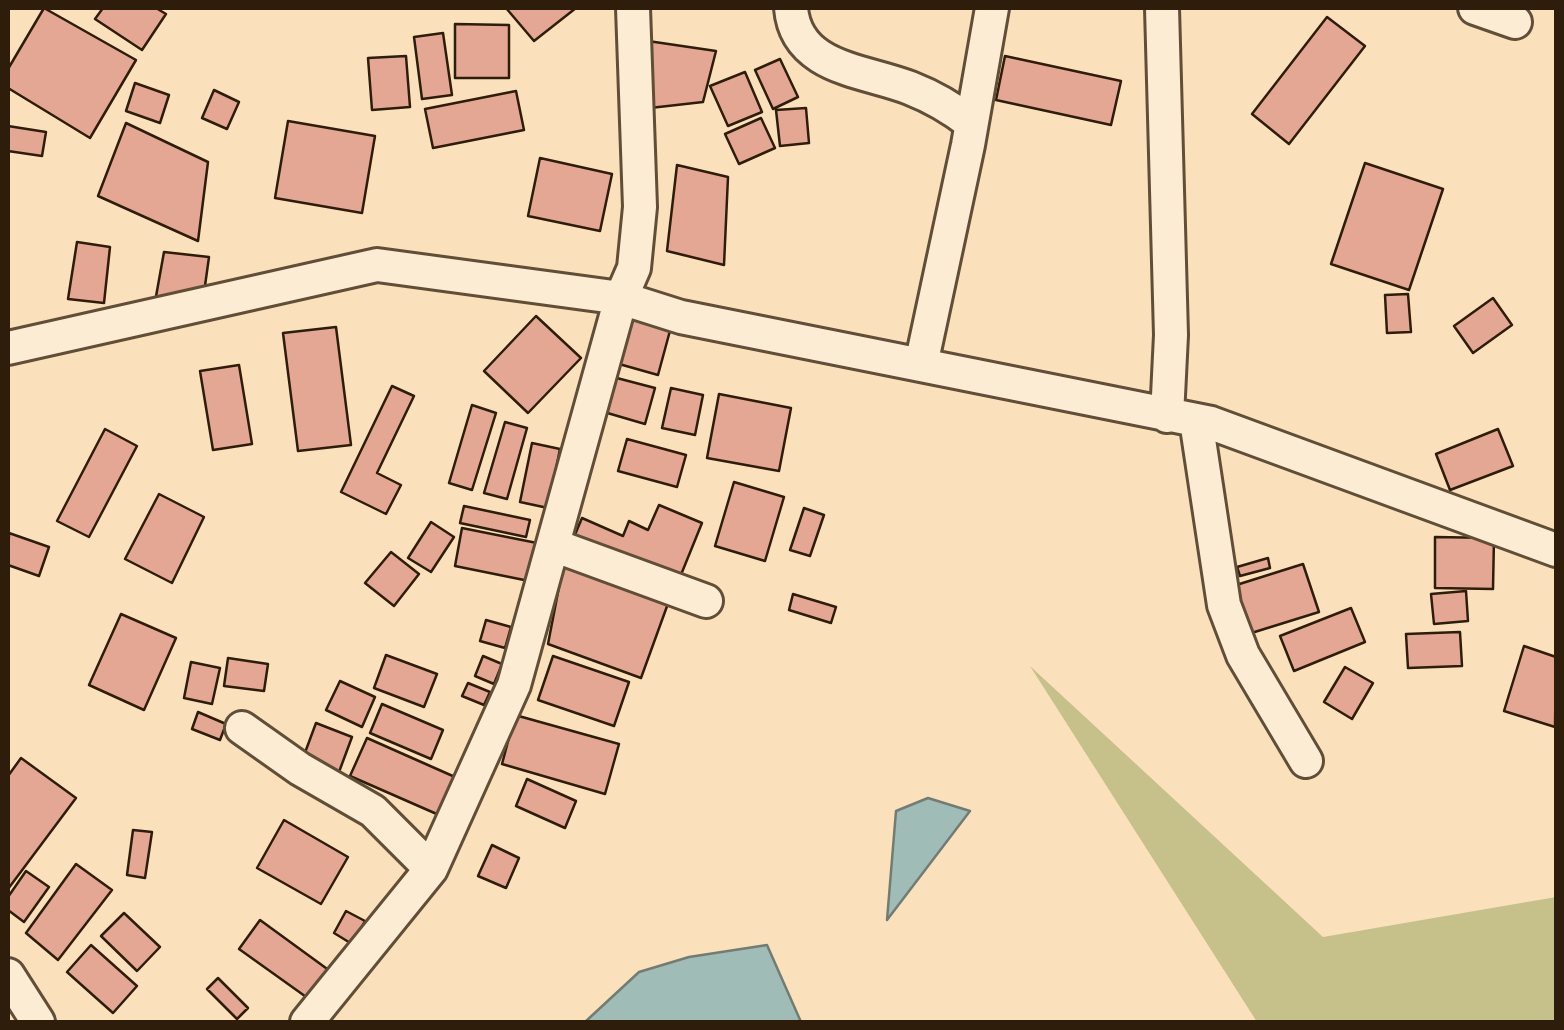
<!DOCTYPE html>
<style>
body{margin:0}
#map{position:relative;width:1564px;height:1030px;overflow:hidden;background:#fae1bc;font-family:"Gentium Book Plus",serif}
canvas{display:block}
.frame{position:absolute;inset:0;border:10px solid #2e1d0b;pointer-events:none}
</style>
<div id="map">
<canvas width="1564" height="1030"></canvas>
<div class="frame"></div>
</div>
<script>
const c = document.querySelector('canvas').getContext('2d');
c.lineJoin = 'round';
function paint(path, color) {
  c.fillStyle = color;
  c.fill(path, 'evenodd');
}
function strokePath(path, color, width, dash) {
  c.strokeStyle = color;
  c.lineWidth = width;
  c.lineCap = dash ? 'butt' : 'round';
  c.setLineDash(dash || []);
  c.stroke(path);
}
paint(new Path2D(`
 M1030,666L1323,937L1556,897V1022H1257Z`), '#c6c18b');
const water = new Path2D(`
 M928,798L970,811L887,920L896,811Z
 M767,945L801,1022H585L639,972L689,957Z`);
paint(water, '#9fbcb6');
strokePath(water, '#727c72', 2.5);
const building = new Path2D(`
 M44,8L136,60L90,138L8,88V69Z
 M103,8H156L166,14L142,50L95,19Z
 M506,8H576L534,41Z
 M1327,17L1365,46L1289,144L1252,114Z
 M455,24L509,25V78H455Z
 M443,33L452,95L422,99L414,37Z
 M648,41L716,51L703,102L650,108Z
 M406,56L410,107L372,110L368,58Z
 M1005,56L1121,81L1111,125L996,100Z
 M780,59L798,97L773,109L755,70Z
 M745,72L762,112L728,126L710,86Z
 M135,83L169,95L160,123L126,111Z
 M214,90L239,102L227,129L202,118Z
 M516,91L524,130L433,148L425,109Z
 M806,108L809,143L780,146L776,110Z
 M761,118L775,148L739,164L725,134Z
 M288,121L375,136L362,213L275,198Z
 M126,123L208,162L198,241L98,196Z
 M8,126L46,132L42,156L8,151Z
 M540,158L612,174L600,231L528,216Z
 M1365,163L1443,189L1409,290L1331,264Z
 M677,165L728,177L724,265L667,251Z
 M77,242L110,247L104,303L68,299Z
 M164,252L209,257L204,293L155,302Z
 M1408,294L1411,332L1387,333L1385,295Z
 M1493,298L1512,325L1473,353L1454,326Z
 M536,316L581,358L528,413L484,371Z
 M633,316L671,327L658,375L619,364Z
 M336,327L351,445L298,451L283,333Z
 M239,365L252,444L213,450L200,371Z
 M613,377L655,388L645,424L604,412Z
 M392,386L414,396L377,473L401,485L386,514L341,492Z
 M671,388L703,395L695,435L662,428Z
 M719,394L791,408L779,471L707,458Z
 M472,405L496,413L472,490L449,483Z
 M505,422L527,428L507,499L484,493Z
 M105,429L137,446L89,537L57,521Z
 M1498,429L1513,466L1450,490L1436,454Z
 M627,439L686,455L677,487L618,471Z
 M532,443L560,449L548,508L520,502Z
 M734,482L784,497L765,561L715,546Z
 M159,494L204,517L172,583L125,559Z
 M659,505L702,523L676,587L571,544L582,518L623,536L629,521L648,530Z
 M464,506L530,520L526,537L460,523Z
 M804,508L824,515L810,556L790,550Z
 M431,522L454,537L431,572L408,558Z
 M462,528L542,544L534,582L455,566Z
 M9,533L49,547L39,576L8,565Z
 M1435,537L1494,538L1493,589L1435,588Z
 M391,552L419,574L394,606L365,583Z
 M1268,558L1270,568L1240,576L1237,567Z
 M564,561L670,598L641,678L548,644Z
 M1303,564L1319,612L1245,635L1230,587Z
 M1466,591L1468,621L1434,624L1431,594Z
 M793,594L836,607L831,623L789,610Z
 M1351,608L1365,642L1294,671L1280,636Z
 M121,614L176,638L144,710L89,685Z
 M486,620L511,627L505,648L480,641Z
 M1460,632L1462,666L1408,668L1406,634Z
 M1524,646L1556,657L1555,727L1504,711Z
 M386,655L437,674L424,707L374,688Z
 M483,656L502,664L494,684L475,676Z
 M553,656L629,682L614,726L538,700Z
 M228,658L268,664L264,691L224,686Z
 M191,662L220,668L212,704L184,698Z
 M1345,667L1373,683L1352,719L1324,702Z
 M340,681L375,697L362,727L326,710Z
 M468,683L490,692L484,705L462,696Z
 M382,704L443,730L431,759L370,733Z
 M198,712L226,724L220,740L192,729Z
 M515,715L619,744L605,794L502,764Z
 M316,723L352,737L339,772L303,758Z
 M367,738L455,777L439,815L350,776Z
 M21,758L76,798L8,889V776Z
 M527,779L576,801L565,828L516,806Z
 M284,820L348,857L321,904L257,868Z
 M133,830L152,832L145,878L127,875Z
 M492,845L519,858L506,888L478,876Z
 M76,864L112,890L58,960L26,933Z
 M26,871L49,887L24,922L8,910V897Z
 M346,911L365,921L352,944L334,933Z
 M124,913L160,947L137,971L101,936Z
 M260,920L330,971L309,999L239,949Z
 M91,945L137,986L113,1013L67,972Z
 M218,978L248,1008L237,1019L207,989Z`);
paint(building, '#e4a793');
strokePath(building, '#2e1d0b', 2.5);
const street = new Path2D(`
 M791,8C796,69 864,70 910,88C933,97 952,108 971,123
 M1162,8L1171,335L1167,416
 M1475,8L1515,22
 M8,348L377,265L621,298L634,268L640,207L633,8
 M921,365L968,145L992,8
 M1196,420L1224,605L1243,655L1306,761
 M553,545L706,601
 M242,728L300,769L373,811L431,869
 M8,975L38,1022
 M307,1022L431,869L514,685L621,298L681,317L1211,423L1556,550`);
strokePath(street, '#614e37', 38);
strokePath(street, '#fcecd3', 32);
</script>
